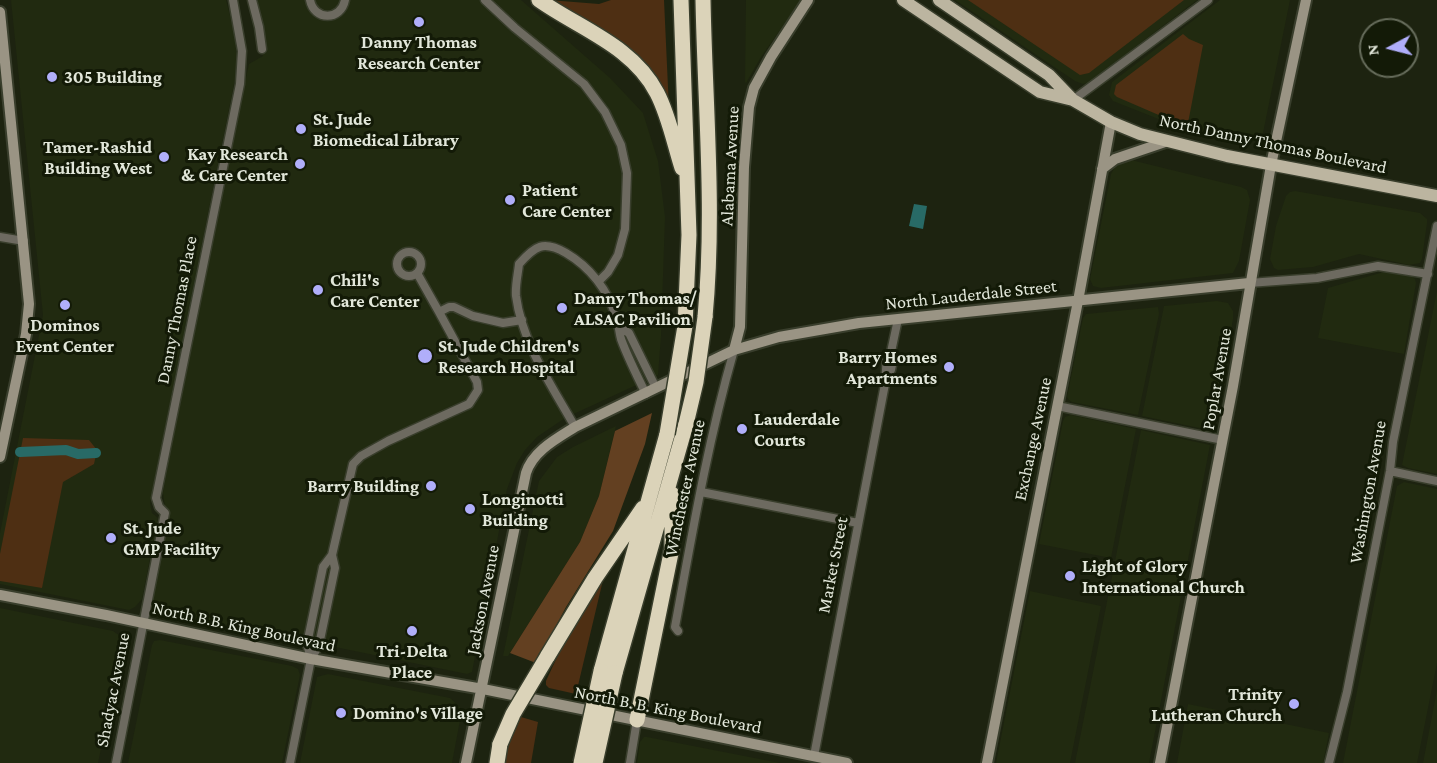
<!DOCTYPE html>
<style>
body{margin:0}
#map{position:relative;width:1437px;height:763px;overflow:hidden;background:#1d2310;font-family:"Crimson Pro",serif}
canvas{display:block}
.north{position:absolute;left:1359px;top:18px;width:60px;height:60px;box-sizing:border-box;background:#131a07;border:2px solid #666c5b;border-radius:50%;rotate:263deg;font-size:16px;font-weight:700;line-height:24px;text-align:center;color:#e2e7da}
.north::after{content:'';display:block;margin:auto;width:21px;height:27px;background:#b0aefa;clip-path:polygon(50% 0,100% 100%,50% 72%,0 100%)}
</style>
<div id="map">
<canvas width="1437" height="763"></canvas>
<div class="north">N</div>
</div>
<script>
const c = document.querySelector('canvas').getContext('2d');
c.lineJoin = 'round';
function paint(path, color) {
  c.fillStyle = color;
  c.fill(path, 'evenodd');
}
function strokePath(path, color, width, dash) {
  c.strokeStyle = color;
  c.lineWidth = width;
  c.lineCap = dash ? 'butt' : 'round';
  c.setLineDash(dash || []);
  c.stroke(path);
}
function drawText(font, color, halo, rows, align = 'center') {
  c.font = font + ' "Crimson Pro",serif';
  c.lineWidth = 6;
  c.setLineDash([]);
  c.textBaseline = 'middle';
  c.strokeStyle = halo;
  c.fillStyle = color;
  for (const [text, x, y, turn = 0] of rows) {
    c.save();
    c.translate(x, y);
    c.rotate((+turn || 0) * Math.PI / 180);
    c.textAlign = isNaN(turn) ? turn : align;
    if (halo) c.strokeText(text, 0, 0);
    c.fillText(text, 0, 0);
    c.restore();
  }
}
paint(new Path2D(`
 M11,0H226L234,31L237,58L235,79L150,503L152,513L158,518L142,599L135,607L129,610L0,584V533L43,315Z
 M257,0H521L610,78L643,113L658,161L665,217L661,336L658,375L565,418L537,437L525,450L517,463L507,489L472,672L467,674L159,611L154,608L152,603L167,520L163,493L168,464L239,109L249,64L263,56L264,40Z
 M746,0H801L761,57L746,83L745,82Z
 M955,0H1197L1088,83L1083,84L1075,81Z
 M1220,0H1290L1263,133L1258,139L1250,142L1171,124L1113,101L1109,95L1112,82Z
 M1127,159L1241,187L1247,190L1250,200L1239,261L1233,273L1101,288L1093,286L1090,279L1111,174L1116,165Z
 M1295,191L1420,213L1427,219V223L1422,259L1420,263L1409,265L1359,254L1313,267L1278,270L1274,268L1270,259L1276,226L1286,196L1290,192Z
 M1384,272L1410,275L1415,279L1416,283L1404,354L1318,338L1328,288Z
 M1437,291V474L1408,468L1402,465Z
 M1217,301L1228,303L1233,311V319L1214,427L1209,430L1142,416L1164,306Z
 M1158,307L1159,314L1138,415L1072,402L1069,400L1067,397L1083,318L1086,314Z
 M1071,415L1136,429L1111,558L1039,544L1063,421L1065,417Z
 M616,426L599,496L580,542L508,656H503L539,481L557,457L573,447Z
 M1141,430L1210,445L1149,763H1075Z
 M1404,482L1437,489V663L1417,763H1343L1397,486Z
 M1030,591L1101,606L1070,763H996Z
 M0,608L113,631L120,636L123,642L98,763H0Z
 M160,640L292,666L298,669L300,675L282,763H128L152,645L154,641Z
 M328,674L450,698L460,707L461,715L452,763H300L317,677Z
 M1437,690V763H1423Z
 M1188,704L1329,733L1323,763H1177Z
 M644,737H647L780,763H637L640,742Z`), '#212a10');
paint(new Path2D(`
 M549,0L599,4L611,0H664L669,109L660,92Z
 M968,0H1184L1089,73L1080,75Z
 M1183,34L1189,39L1203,45L1188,123L1161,116L1117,97L1114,94L1116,85Z
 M23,438L89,440L97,450L94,464L63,482L42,588L0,581V554Z
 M603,580L576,694L549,688L546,685V681C563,643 580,615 603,580Z
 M521,717L538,722L531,763H505L507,749Z`), '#4e2f13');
paint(new Path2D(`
 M652,413L645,444L613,531L566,607L536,663L510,653L580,542L599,496L615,431Z`), '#634021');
paint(new Path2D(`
 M914,204L927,206L923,229L909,226Z`), '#286a66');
strokePath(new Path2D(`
 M20,452L66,450L78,454L96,453`), '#286a66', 10);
const street = new Path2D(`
 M252,0L259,27L262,49
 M310,0C314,21 341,21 345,0
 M485,0L515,28L584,84L605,112L621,145L627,173L625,229L618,255L608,272L599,281
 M1073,100L1208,0
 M0,237L24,241
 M397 264a12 12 0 1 1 24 0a12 12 0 1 1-24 0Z
 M417,273L439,312L449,307H454L473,316L503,323L522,320
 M1249,283L1317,278L1378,266L1428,274
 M619,327L629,333L656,388
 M887,374L891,370L894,356L891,352
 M1057,406L1223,440
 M575,427C552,386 522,343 516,296C515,286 518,274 519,264C535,246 543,240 566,253C590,267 608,290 616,317C619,324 619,332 621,339C628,358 637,376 646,394
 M1390,471L1437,481
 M701,492L858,523
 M678,631L675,627C692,534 708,441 734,350
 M311,659L307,644L323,567L332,555
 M814,756L885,384L887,355L891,352L898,319
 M116,763L165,513L159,507L156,498L240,84L242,51L233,0
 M290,763L311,659L319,645L335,568L332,555L353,464L361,456L388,441L469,404L478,390L477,382L439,312
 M630,763L637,720
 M1329,763L1347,692L1390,471L1393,442L1437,226`);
const secondary = new Path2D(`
 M0,12L29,304L26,334L0,457
 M1102,169L1115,159L1168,141
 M734,350L740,327L744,167L749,107L754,88L771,57L808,0
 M0,595L106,615L311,659L483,689L847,763
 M466,763L526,473C533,451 556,439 575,427L734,350L779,337L859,323L1249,283
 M987,763L1078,301L1111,122
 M1160,763L1233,386L1271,165L1306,0`);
const primary = new Path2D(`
 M903,0L1040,92L1073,100L1111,122L1140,134L1227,156L1437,196
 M939,0L1049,75L1072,99`);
const highway = new Path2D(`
 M539,0C580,29 633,46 657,93C669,116 674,143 682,168
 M681,0L689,235L685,326
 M703,0C705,106 715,211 705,317
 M547,657L595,578L643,508
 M601,671L667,434
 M615,673L686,424
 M637,720L672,548V494
 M497,763L500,744`);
strokePath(street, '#393e2c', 11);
strokePath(secondary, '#393e2c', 14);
strokePath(primary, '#393e2c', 15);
strokePath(highway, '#393e2c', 18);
strokePath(street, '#6d6a60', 8);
strokePath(secondary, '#9a9484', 10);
strokePath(primary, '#bcb5a0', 12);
strokePath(highway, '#dbd3b9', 15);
const highwayBridge = new Path2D(`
 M686,424L696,382L705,317
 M667,434L685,326
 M500,744L513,714L547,657
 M581,763L601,671
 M595,763L615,673`);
strokePath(highwayBridge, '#393e2c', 18, []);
strokePath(highwayBridge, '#dbd3b9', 15);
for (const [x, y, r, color] of [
 [419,22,6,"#b0aefa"],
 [52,77,6,"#b0aefa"],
 [301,129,6,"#b0aefa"],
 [164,157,6,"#b0aefa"],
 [300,164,6,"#b0aefa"],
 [510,200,6,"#b0aefa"],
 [318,290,6,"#b0aefa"],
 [65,305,6,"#b0aefa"],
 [562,308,6,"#b0aefa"],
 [425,356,8,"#b0aefa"],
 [949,367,6,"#b0aefa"],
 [742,429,6,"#b0aefa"],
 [431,486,6,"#b0aefa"],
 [470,509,6,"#b0aefa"],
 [111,538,6,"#b0aefa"],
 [1070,576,6,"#b0aefa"],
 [412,631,6,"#b0aefa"],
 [1294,704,6,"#b0aefa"],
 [341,713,6,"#b0aefa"]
]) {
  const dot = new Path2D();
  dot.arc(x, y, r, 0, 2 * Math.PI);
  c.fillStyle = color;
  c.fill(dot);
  strokePath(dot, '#131a07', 2);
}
drawText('bold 18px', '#e2e7da', '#131a07', [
 ["Danny Thomas",419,42,"center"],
 ["Research Center",419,63,"center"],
 ["305 Building",64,77],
 ["St. Jude",313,119],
 ["Biomedical Library",313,140],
 ["Tamer-Rashid",152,147,"right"],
 ["Building West",152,168,"right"],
 ["Kay Research",288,154,"right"],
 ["& Care Center",288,175,"right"],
 ["Patient",522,190],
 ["Care Center",522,211],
 ["Chili's",330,280],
 ["Care Center",330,301],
 ["Danny Thomas/",574,298],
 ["ALSAC Pavilion",574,319],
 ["Dominos",65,325,"center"],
 ["Event Center",65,346,"center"],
 ["St. Jude Children's",438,346],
 ["Research Hospital",438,367],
 ["Barry Homes",937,357,"right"],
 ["Apartments",937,378,"right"],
 ["Lauderdale",754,419],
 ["Courts",754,440],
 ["Barry Building",419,486,"right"],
 ["Longinotti",482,499],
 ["Building",482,520],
 ["St. Jude",123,528],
 ["GMP Facility",123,549],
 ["Light of Glory",1082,566],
 ["International Church",1082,587],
 ["Tri-Delta",412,651,"center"],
 ["Place",412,672,"center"],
 ["Trinity",1282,694,"right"],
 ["Lutheran Church",1282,715,"right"],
 ["Domino's Village",353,713]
], 'left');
drawText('18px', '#e2e7da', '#131a07', [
 ["North Danny Thomas Boulevard",1273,144,12],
 ["Alabama Avenue",730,166,-87],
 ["North Lauderdale Street",971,295,-6],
 ["Danny Thomas Place",177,310,-79],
 ["Poplar Avenue",1217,379,-80],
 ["Exchange Avenue",1033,439,-78],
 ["Winchester Avenue",685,488,-78],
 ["Washington Avenue",1368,492,-80],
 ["Market Street",833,565,-79],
 ["Jackson Avenue",483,600,-79],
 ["North B.B. King Boulevard",244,627,12],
 ["Shadyac Avenue",113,690,-79],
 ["North B. B. King Boulevard",668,710,11]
]);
</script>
